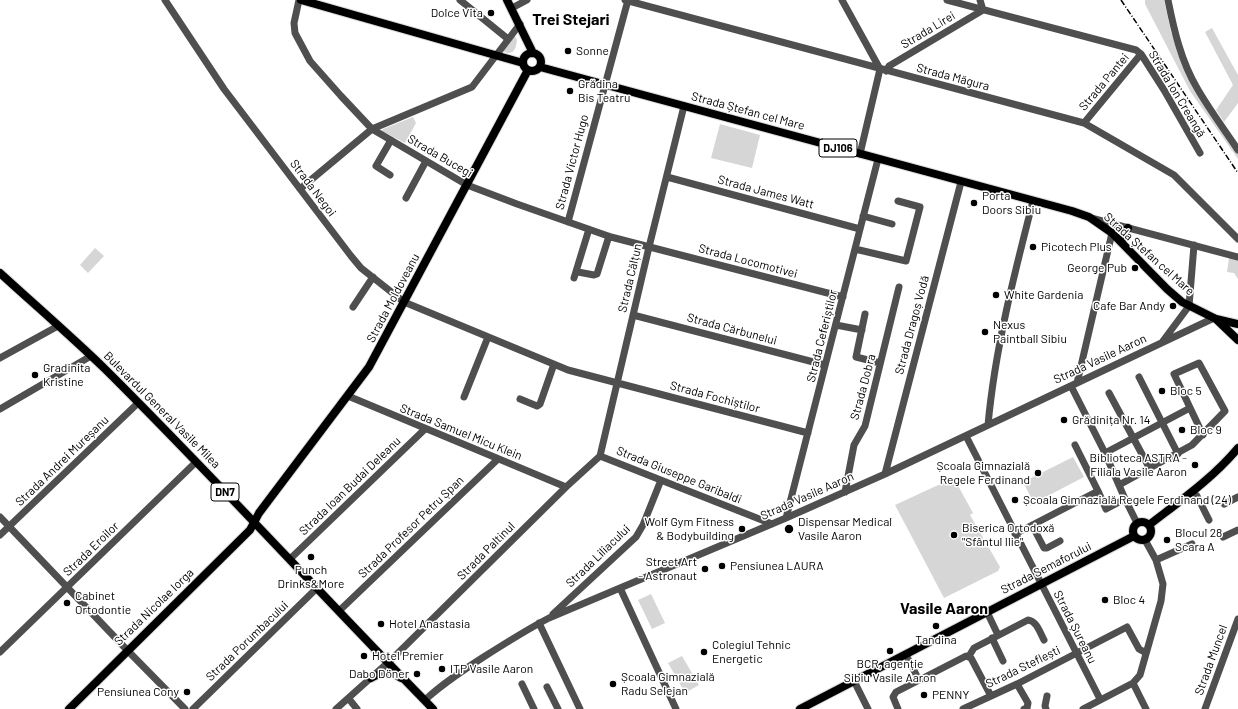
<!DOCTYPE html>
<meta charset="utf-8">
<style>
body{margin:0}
canvas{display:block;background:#fff}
</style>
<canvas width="1238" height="709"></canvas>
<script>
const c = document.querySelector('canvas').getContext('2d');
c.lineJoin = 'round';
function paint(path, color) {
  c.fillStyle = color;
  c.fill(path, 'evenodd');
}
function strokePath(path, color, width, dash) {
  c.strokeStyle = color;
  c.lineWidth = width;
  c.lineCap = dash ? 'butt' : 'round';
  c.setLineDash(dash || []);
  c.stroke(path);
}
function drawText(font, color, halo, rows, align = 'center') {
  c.font = font + ' Barlow,sans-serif';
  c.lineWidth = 3;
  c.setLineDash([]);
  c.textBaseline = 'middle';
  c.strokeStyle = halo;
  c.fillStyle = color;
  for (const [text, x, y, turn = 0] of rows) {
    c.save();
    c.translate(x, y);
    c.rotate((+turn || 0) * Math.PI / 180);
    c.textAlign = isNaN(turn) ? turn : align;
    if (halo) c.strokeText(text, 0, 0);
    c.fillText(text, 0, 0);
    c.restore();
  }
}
paint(new Path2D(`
 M1145,0H1164L1171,32L1195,91L1238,154V159L1190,91L1145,4Z
 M1212,28L1238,75V103L1224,122L1216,110L1233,85L1205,32Z
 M515,36L517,40C516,49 513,57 503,51Z
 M413,117L416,123L405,143L382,131L383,129Z
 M720,124L760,135L752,168L711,158Z
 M95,248L104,256L88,273L80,265Z
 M1229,258L1238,260V279L1234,273L1227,272Z
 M1073,457L1084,477L1034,503L1023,482Z
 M949,480H953L956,482L973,513L970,515L1000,567L998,571L944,598L895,505Z
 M651,594L665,623L652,629L638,600Z
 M682,656L699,685L685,693L668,663Z`), '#d6d6d6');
const major = new Path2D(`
 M301,0L523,63
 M507,0L533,53
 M523 62a9 9 0 1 1 18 0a9 9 0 1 1-18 0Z
 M540,67L1072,211L1089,217L1112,233L1167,289L1182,302L1216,319L1238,324
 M1122,242L1124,234L1128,228
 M0,273C35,305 71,336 105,369C217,480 323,597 433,709
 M1216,319L1238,340
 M1133 531a9 9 0 1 1 18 0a9 9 0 1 1-18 0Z
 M1149,525C1180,501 1213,478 1238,448
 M371,678C382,672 390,671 401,678
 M69,709L250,530L259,513L369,367L528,70
 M800,709L1134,536`);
strokePath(major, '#dbdbdb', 10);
strokePath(new Path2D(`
 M165,0L224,89L351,256L361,268L404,302L568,370L808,433
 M299,0L294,23L295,33L310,61L341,96L372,129L467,185L517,204L611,237L843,297
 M460,0L508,39
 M625,0L1084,123L1174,175L1238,239
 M842,0L880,69L860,154
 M947,0L1136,50L1141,54L1164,90L1200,153
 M1168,0C1174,30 1181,61 1197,88C1209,109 1224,129 1238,150
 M512,8L527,0
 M886,71L889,66L983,10L980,0
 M1084,123L1141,54
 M390,175L376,166L391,140
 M667,177L860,229
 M300,189L372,129L472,87L520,24
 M406,198L426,161
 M863,216L892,224
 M1091,218L1238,257
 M568,222L628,0
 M855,249L906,261L920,207L898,201
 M578,272L594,275L597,274L609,236
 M574,278L589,229
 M353,307L373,277
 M865,314L856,357L880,363
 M633,315L825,365
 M836,325L862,330
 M1163,341L1189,306L1194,245
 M0,358L58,326
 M1139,377L1178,454
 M1077,383L1112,233
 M1071,386L1105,453L1125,499L1137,523
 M1109,393L1150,469
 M348,396L566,487
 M464,397L488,337
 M520,399L537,406L540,404L554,364
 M0,409L91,356
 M988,425C995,349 1014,275 1033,201
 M966,436L1100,699
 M1075,445L1098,491
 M1105,453L1190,408
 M600,456L649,247L684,106
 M600,456L772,524
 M885,474L961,182
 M1119,485L1192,445L1225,411L1199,363L1174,374L1203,435
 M845,492L854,445L865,426L899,287
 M1197,496L1209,520
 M1224,504L1238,497
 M0,517L128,651L185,709
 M786,518L878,159
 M1032,525L1044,548H1047L1060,541
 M1015,534L1098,491L1106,509L1125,499
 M0,535L138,403
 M1223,537L1238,530
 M290,559L425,429
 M1156,560L1192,544
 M620,588L676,709
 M339,611L498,459
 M987,612L998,635
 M553,614L636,537L643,525L661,480
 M539,623L580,709
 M992,638L1003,661
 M0,652L196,462
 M906,655L919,680
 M969,656L974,648L1028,620C1037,621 1040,633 1044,640
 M854,681L868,709
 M1133,683L1146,709
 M522,684L534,709
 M1017,684L1028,703L1027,708L1024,709
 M547,687L558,709
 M349,699L357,709
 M425,700C442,684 462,671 482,658C504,644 526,630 549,618L786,518L885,474L1214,318
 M193,709L317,588
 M336,709L393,658L566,487L600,456
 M898,709L893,697L896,692L966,656L971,658L991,696
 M963,709L1017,684L1127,627L1139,649L1146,653
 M1046,709L1045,706L1047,696
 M1083,709L1133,683L1140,675L1161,601L1163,584L1156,560L1145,540
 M1205,709L1238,619`), '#4f4f4f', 7);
strokePath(major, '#000', 8);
strokePath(new Path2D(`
 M1121,0L1238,173`), '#000', 1.5, [6, 2, 1, 2]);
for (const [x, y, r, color] of [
 [491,13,4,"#000"],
 [568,51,4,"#000"],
 [570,91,4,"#000"],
 [974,203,4,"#000"],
 [1033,247,4,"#000"],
 [1135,268,4,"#000"],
 [996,295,4,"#000"],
 [1173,306,4,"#000"],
 [985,332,4,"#000"],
 [35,375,4,"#000"],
 [1162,391,4,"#000"],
 [1064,420,4,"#000"],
 [1182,430,4,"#000"],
 [1195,465,4,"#000"],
 [1038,473,4,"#000"],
 [1015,500,4,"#000"],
 [742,529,4,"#000"],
 [789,529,5,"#000"],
 [954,535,4,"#000"],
 [1167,540,4,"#000"],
 [311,557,4,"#000"],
 [722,566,4,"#000"],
 [705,569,4,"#000"],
 [1105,600,4,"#000"],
 [67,603,4,"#000"],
 [381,624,4,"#000"],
 [936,626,4,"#000"],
 [890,651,4,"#000"],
 [704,652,4,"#000"],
 [364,656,4,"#000"],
 [442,669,4,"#000"],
 [417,674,4,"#000"],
 [613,684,4,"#000"],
 [187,692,4,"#000"],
 [924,695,4,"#000"]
]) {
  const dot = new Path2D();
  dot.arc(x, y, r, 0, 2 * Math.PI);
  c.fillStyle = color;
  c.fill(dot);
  strokePath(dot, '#fff', 1.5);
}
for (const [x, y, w] of [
 [838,148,38],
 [225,492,28]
]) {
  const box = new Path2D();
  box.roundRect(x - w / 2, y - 9, w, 18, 3);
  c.fillStyle = '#fff';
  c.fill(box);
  strokePath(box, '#000', 1);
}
drawText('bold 11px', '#000', null, [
 ["DJ106",838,148],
 ["DN7",225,492]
]);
drawText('12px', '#000', '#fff', [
 ["Dolce Vita",483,13,"right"],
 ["Sonne",576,51],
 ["Grădina",578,84],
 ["Bis Teatru",578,98],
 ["Porta",982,196],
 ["Doors Sibiu",982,210],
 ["Picotech Plus",1041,247],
 ["George Pub",1127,268,"right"],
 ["White Gardenia",1004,295],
 ["Cafe Bar Andy",1165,306,"right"],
 ["Nexus",993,325],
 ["Paintball Sibiu",993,339],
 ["Gradinita",43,368],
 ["Kristine",43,382],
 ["Bloc 5",1170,391],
 ["Grădinița Nr. 14",1072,420],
 ["Bloc 9",1190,430],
 ["Biblioteca ASTRA -",1187,458,"right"],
 ["Filiala Vasile Aaron",1187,472,"right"],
 ["Școala Gimnazială",1030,466,"right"],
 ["Regele Ferdinand",1030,480,"right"],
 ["Școala Gimnazială Regele Ferdinand (24)",1023,500],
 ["Wolf Gym Fitness",734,522,"right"],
 ["& Bodybuilding",734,536,"right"],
 ["Dispensar Medical",798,522],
 ["Vasile Aaron",798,536],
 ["Biserica Ortodoxă",962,528],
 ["\"Sfântul Ilie\"",962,542],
 ["Blocul 28",1175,533],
 ["Scara A",1175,547],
 ["Street Art",697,562,"right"],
 ["- Astronaut",697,576,"right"],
 ["Pensiunea LAURA",730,566],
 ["Punch",311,570,"center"],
 ["Drinks&More",311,584,"center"],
 ["Cabinet",75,596],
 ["Ortodontie",75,610],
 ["Bloc 4",1113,600],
 ["Hotel Anastasia",389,624],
 ["Tandina",936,640,"center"],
 ["Colegiul Tehnic",712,645],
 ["Energetic",712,659],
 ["Hotel Premier",372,656],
 ["BCR, agenție",890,664,"center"],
 ["Sibiu Vasile Aaron",890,678,"center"],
 ["ITP Vasile Aaron",450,669],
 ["Dabo Döner",409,674,"right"],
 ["Școala Gimnazială",621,677],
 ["Radu Selejan",621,691],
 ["Pensiunea Cony",179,692,"right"],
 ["PENNY",932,695]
], 'left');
drawText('12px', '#000', '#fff', [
 ["Strada Lirei",928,30,-31],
 ["Strada Măgura",953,77,15],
 ["Strada Pantei",1104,82,-50],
 ["Strada Ion Creangă",1177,94,59],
 ["Strada Ștefan cel Mare",748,111,15],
 ["Strada Bucegi",440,156,30],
 ["Strada Victor Hugo",572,162,-75],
 ["Strada Negoi",313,188,53],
 ["Strada James Watt",766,192,15],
 ["Strada Ștefan cel Mare",1149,254,42],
 ["Strada Locomotivei",748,261,15],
 ["Strada Călțun",630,278,-77],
 ["Strada Moldoveanu",393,298,-62],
 ["Strada Dragoș Vodă",912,325,-75],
 ["Strada Cărbunelui",732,329,15],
 ["Strada Ceferiștilor",822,336,-76],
 ["Strada Vasile Aaron",1100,359,-25],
 ["Strada Dobra",863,387,-75],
 ["Strada Fochiștilor",715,397,15],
 ["Bulevardul General Vasile Milea",162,410,45],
 ["Strada Samuel Micu Klein",461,432,22],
 ["Strada Andrei Mureșanu",62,461,-44],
 ["Strada Giuseppe Garibaldi",679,475,22],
 ["Strada Ioan Budai Deleanu",350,486,-44],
 ["Strada Vasile Aaron",807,496,-24],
 ["Strada Profesor Petru Șpan",411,527,-44],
 ["Strada Eroilor",91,549,-44],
 ["Strada Paltinul",486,551,-45],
 ["Strada Liliacului",598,556,-44],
 ["Strada Semaforului",1046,568,-27],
 ["Strada Nicolae Iorga",154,607,-44],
 ["Strada Șureanu",1075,627,63],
 ["Strada Porumbacului",247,641,-44],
 ["Strada Muncel",1211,660,-70],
 ["Strada Steflești",1023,667,-26]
]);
drawText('bold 16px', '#000', '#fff', [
 ["Trei Stejari",571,20],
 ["Vasile Aaron",944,609]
]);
</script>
